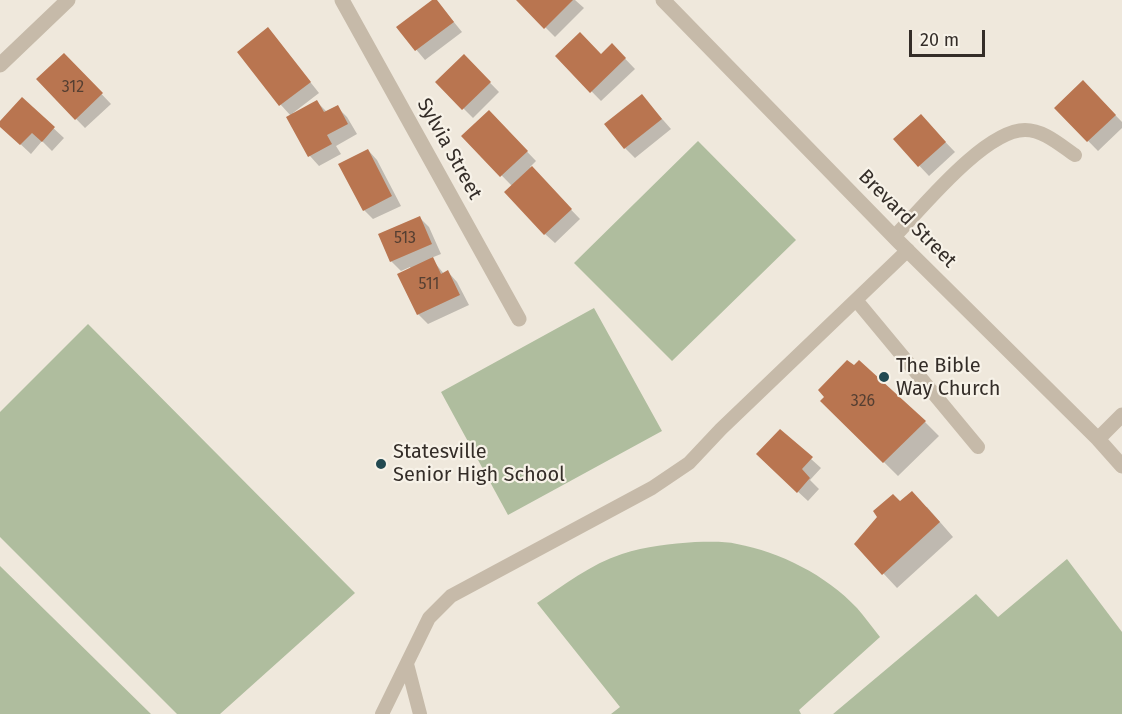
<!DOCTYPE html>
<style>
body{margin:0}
#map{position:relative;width:1122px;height:714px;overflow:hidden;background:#efe8dc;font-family:"Fira Sans",sans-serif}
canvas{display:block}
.scale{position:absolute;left:909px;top:30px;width:76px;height:27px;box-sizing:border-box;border:3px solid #342d28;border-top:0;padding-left:8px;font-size:18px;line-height:21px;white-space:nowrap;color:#342d28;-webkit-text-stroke:4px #f7f2e8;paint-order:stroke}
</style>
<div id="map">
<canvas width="1122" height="714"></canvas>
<div class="scale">20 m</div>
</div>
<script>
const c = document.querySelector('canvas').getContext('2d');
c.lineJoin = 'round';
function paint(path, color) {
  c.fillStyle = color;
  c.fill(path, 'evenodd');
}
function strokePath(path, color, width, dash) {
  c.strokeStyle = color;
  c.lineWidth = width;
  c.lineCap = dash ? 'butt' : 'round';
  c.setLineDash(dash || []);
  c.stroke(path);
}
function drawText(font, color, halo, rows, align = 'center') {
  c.font = font + ' "Fira Sans",sans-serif';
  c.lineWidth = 4.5;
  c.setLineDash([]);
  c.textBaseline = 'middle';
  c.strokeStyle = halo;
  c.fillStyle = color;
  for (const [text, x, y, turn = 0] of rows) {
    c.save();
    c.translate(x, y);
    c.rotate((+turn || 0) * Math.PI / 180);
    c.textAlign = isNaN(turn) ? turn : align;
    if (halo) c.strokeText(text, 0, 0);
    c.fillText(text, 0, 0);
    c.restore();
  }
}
paint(new Path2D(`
 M698,141L796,240L672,361L574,263Z
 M594,308L662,431L508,515L441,392Z
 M88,324L355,593L220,714H177L0,537V412Z
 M695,542C709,542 724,541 737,544C780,552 826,575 857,608C865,617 872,627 880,637L799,710L801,714H611L620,707L537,603C564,585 591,564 622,554C646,546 671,544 695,542Z
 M1067,559L1122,632V714H833L976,594L998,617Z
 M0,566L151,714H0Z`), '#afbd9e');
paint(new Path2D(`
 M436,0L462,32L425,60L398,28Z
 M518,0H575L584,8L555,37Z
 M268,29L319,93L293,113L294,115L317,102L327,112L337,107L347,117L357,134L336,146L341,154L319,166L310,156L291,116L281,105L239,52Z
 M612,45L635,69L601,101L557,56H601Z
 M464,56L499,92L473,118L437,82Z
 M74,65L111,104L85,128L38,80Z
 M1083,82L1122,122V128L1098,151L1056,108Z
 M642,96L671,129L635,158L625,148Z
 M22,99L64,138L52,151L42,141L31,154L0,125Z
 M489,112L536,161L530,167L580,219L555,243L545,234L512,186L463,136Z
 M930,126L955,152L929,176L895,140Z
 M368,150L377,160L401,206L373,219L364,210Z
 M420,218L429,227L441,254L431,258L444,274L448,272L457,282L469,305L428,324L418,314L399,275L411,269L410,267L401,271L391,261Z
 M822,401L925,422L939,436L898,476Z
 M780,431L821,468L810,480L819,489L808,501L768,464Z
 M900,503L927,507L953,537L897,588L883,573Z`), '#0003');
paint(new Path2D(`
 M432,0H437L454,22L415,51L396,27Z
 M516,0H573L544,29Z
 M268,27L311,82L279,106L237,52Z
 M580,32L601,54L612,43L626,58L590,93L555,56Z
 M64,53L103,93L75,120L36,79Z
 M464,54L491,82L462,110L435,82Z
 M1083,80L1116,115L1087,142L1054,108Z
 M642,94L662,119L624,149L604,124Z
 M22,97L55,127L42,142L32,133L20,145L0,127V121Z
 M317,100L324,112L338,105L348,124L327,135L332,144L308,157L286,117Z
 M489,110L528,151L500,177L461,136Z
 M921,114L946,142L918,167L893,139Z
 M368,149L392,196L363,211L338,164Z
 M532,166L572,209L544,235L504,192Z
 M420,216L432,244L390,262L378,234Z
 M433,257L441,274L448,270L460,295L417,315L397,274Z
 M847,360L854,365L859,360L926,421L883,463L820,401L824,397L818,390Z
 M780,429L813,457L802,469L810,478L797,493L756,454Z
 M912,491L940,522L882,575L854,544L877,517L873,511L893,494L900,501Z`), '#b97550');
strokePath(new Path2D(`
 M894,237C922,208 985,130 1025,130C1044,130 1060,145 1075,155
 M856,300L978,447
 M407,664L420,714
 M382,714L429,618L451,596L652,488L689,463L721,429L908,250`), '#c6baa9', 14);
strokePath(new Path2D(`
 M342,0L519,319
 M0,65L68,0`), '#c6baa9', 15);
strokePath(new Path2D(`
 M663,0L899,242L1098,439L1122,466
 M1098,439L1122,415`), '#c6baa9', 15);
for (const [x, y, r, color] of [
 [884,377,6,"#224951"],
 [381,464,6,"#224951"]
]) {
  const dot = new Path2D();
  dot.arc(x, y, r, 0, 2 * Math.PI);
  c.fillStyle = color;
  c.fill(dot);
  strokePath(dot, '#f7f2e8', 2);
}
drawText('16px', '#553f32', null, [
 ["312",73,88],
 ["513",405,239],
 ["511",429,285],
 ["326",863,402]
]);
drawText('20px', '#342d28', '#f7f2e8', [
 ["Sylvia Street",449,149,61],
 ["Brevard Street",907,219,45]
]);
drawText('20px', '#342d28', '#f7f2e8', [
 ["The Bible",896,366],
 ["Way Church",896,389],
 ["Statesville",393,452],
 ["Senior High School",393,475]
], 'left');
</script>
